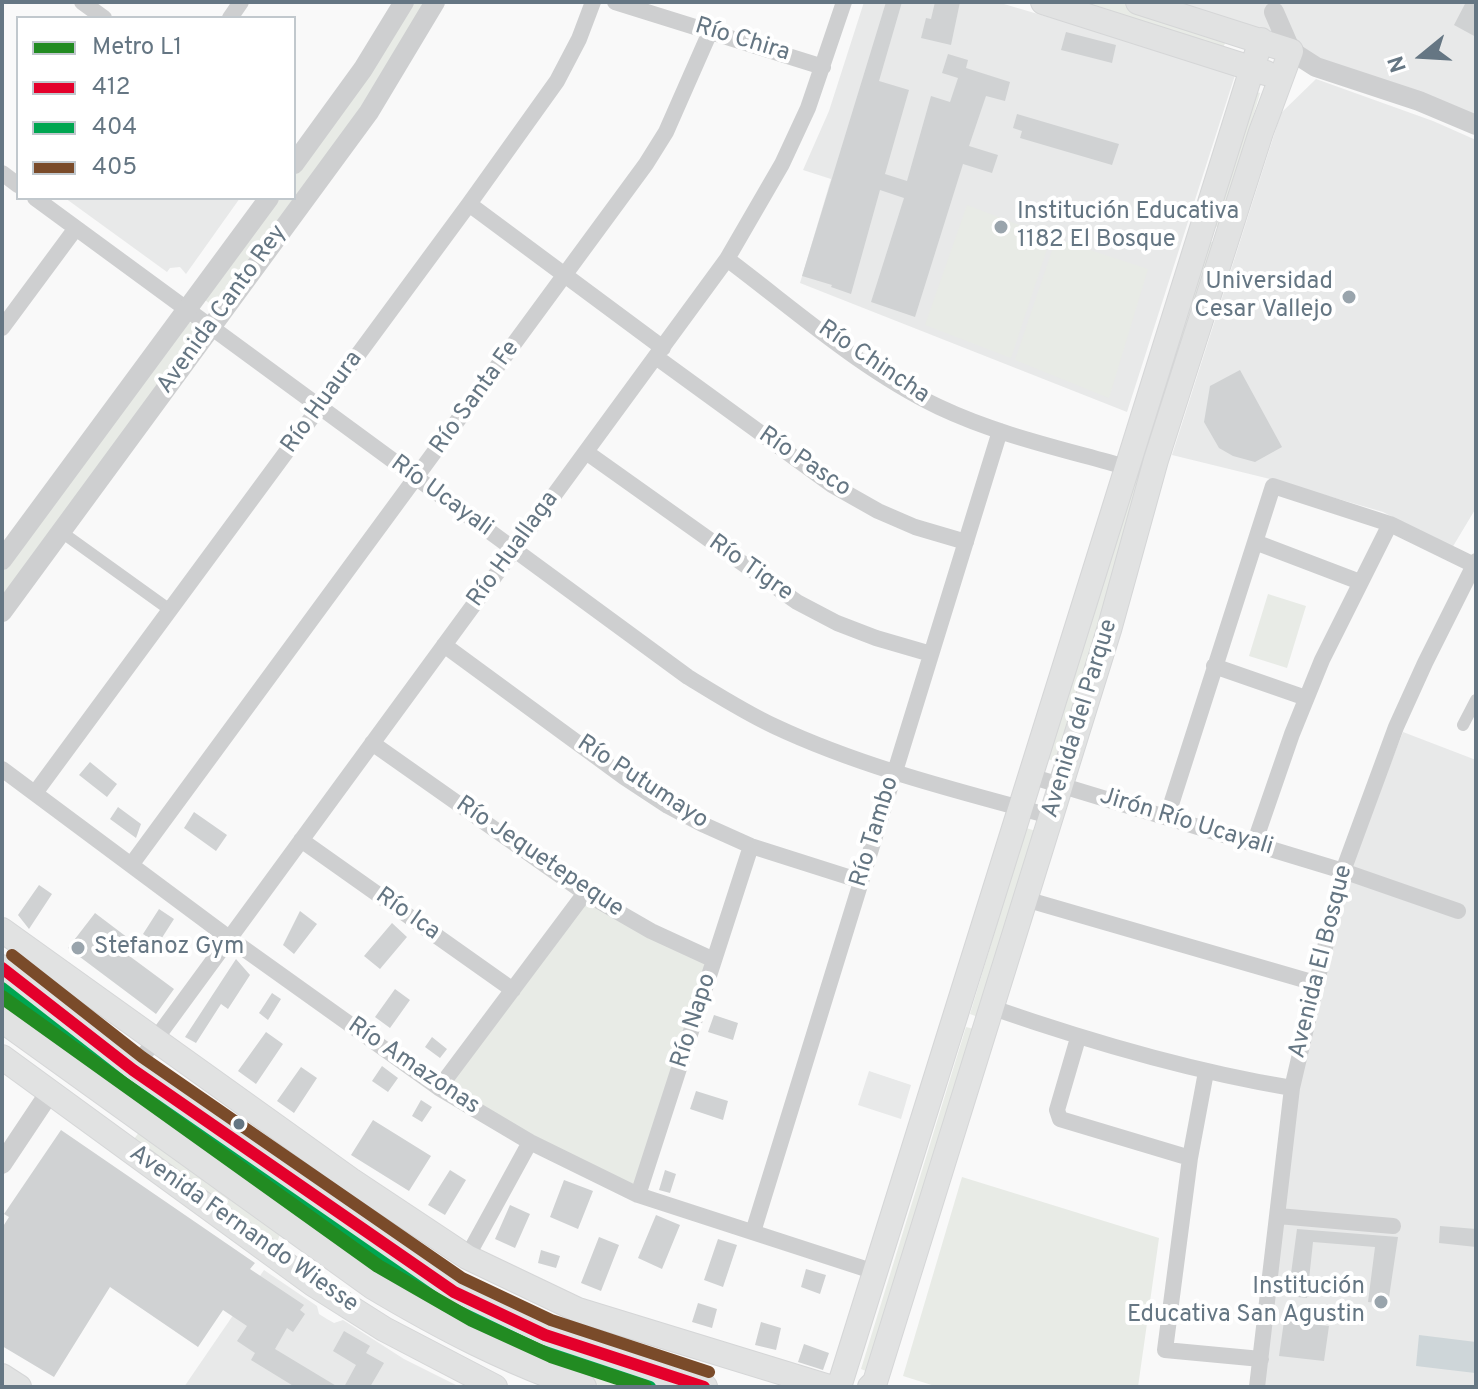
<!DOCTYPE html>
<meta charset="utf-8">
<style>
body{margin:0}
#map{position:relative;width:1478px;height:1389px;overflow:hidden;background:#f9f9f9;font-family:Overpass,sans-serif}
canvas{display:block}
.frame{position:absolute;inset:0;border:4px solid #657683;pointer-events:none}
.legend{position:absolute;left:16px;top:16px;width:280px;height:184px;box-sizing:border-box;background:#fff;border:2px solid #c1c8cd;margin:0;padding:10px 14px;list-style:none;font-size:24px;color:#657683}
.legend li{display:flex;align-items:center;gap:16px;height:40px}
.legend b{width:40px;border:2px solid #c1c8cd}
.north{position:absolute;left:1382px;top:16px;width:80px;height:80px;-webkit-text-stroke:6px #fff;paint-order:stroke;rotate:252deg;font-size:22px;font-weight:700;line-height:32px;text-align:center;color:#657683}
.north::after{content:'';display:block;margin:auto;width:28px;height:36px;background:#657683;clip-path:polygon(50% 0,100% 100%,50% 72%,0 100%)}
</style>
<div id="map">
<canvas width="1478" height="1389"></canvas>
<div class="frame"></div>
<ul class="legend">
<li><b style="height:10px;background:#228b22"></b>Metro L1</li>
<li><b style="height:10px;background:#e4002b"></b>412</li>
<li><b style="height:10px;background:#00a651"></b>404</li>
<li><b style="height:10px;background:#7a4b2a"></b>405</li>
</ul>
<div class="north">N</div>
</div>
<script>
const c = document.querySelector('canvas').getContext('2d');
c.lineJoin = 'round';
function paint(path, color) {
  c.fillStyle = color;
  c.fill(path, 'evenodd');
}
function strokePath(path, color, width, dash) {
  c.strokeStyle = color;
  c.lineWidth = width;
  c.lineCap = dash ? 'butt' : 'round';
  c.setLineDash(dash || []);
  c.stroke(path);
}
function drawText(font, color, halo, rows, align = 'center') {
  c.font = font + ' Overpass,sans-serif';
  c.lineWidth = 8;
  c.setLineDash([]);
  c.textBaseline = 'middle';
  c.strokeStyle = halo;
  c.fillStyle = color;
  for (const [text, x, y, turn = 0] of rows) {
    c.save();
    c.translate(x, y);
    c.rotate((+turn || 0) * Math.PI / 180);
    c.textAlign = isNaN(turn) ? turn : align;
    if (halo) c.strokeText(text, 0, 0);
    c.fillText(text, 0, 0);
    c.restore();
  }
}
paint(new Path2D(`
 M864,2H997L1236,72L1127,412L800,283L831,179L803,170L829,111Z
 M1095,2H1476V122L1320,59L1273,58Z
 M1316,79L1433,121L1476,140V508L1452,548L1383,512L1270,479L1172,455L1281,113Z
 M65,198H240L186,274L180,267L170,268L167,272Z
 M1403,732L1476,760V1387H1262L1297,1092L1351,863Z
 M869,1071L911,1085L901,1119L858,1105Z
 M264,1270L317,1306L319,1314L327,1319L334,1323L343,1320L404,1359L460,1387H184Z`), '#e8e9e9');
paint(new Path2D(`
 M410,2H431L392,70L214,307L205,300L277,198H294V174L366,75Z
 M1072,2H1122L1228,34L1223,49Z
 M1253,91L1260,93L1221,226L1215,227Z
 M967,205L1051,237L1011,358L925,325Z
 M1056,239L1148,269L1109,398L1015,360Z
 M1210,242H1213L1156,440L1148,437Z
 M187,322L193,323L199,330L2,601V573Z
 M1145,448L1153,450L1059,762L1047,759Z
 M1268,594L1306,606L1287,668L1249,656Z
 M1026,828L1036,831L978,1017L970,1014Z
 M585,893L714,960L638,1195L439,1088Z
 M2,982L147,1085L133,1104L2,1009Z
 M966,1027L974,1029L871,1373L861,1369Z
 M165,1098L513,1333L509,1347L441,1319L151,1117Z
 M143,1127L281,1232L277,1242L271,1244L131,1143Z
 M962,1177L1159,1238L1138,1387H938L903,1376Z
 M523,1338L684,1387H604L572,1376L518,1352Z`), '#e8ebe6');
paint(new Path2D(`
 M1419,1335L1476,1342L1475,1373L1416,1366Z`), '#ced6d9');
paint(new Path2D(`
 M886,2H902L879,81L909,90L885,174L907,181L931,96L950,102L958,78L942,73L948,54L968,60L966,68L1010,82L1005,101L986,96L969,146L998,155L992,173L963,164L915,317L871,302L904,198L880,190L851,294L831,287L832,285L802,276Z
 M935,2H960L951,45L921,38L926,18L931,19Z
 M1466,2H1476V37L1454,25Z
 M1066,32L1116,45L1112,63L1061,50Z
 M1017,114L1119,144L1112,165L1020,138L1022,131L1013,128Z
 M1240,370L1282,447L1255,462L1233,456L1219,448L1204,422L1210,386Z
 M90,762L117,784L107,797L79,775Z
 M118,807L141,824L136,838L110,819Z
 M194,812L227,835L216,851L184,828Z
 M39,885L52,894L29,929L18,915Z
 M159,909L174,919L158,944L143,934Z
 M300,911L317,924L294,954L283,945Z
 M95,913L132,941L124,952L174,989L156,1014L68,948Z
 M392,923L407,937L380,969L364,956Z
 M236,959L250,975L228,1009L221,1004L196,1043L185,1037Z
 M395,989L410,1000L390,1028L375,1017Z
 M272,993L281,999L268,1020L259,1013Z
 M714,1015L738,1023L733,1040L708,1032Z
 M266,1032L283,1044L256,1084L238,1071Z
 M432,1037L447,1049L440,1058L425,1047Z
 M382,1066L398,1078L388,1092L372,1081Z
 M301,1067L317,1078L294,1113L277,1101Z
 M696,1091L728,1101L723,1120L690,1109Z
 M421,1100L432,1107L422,1122L412,1116Z
 M373,1120L431,1156L409,1191L351,1155Z
 M61,1130L255,1263L250,1269L304,1305L300,1310L305,1314L293,1332L287,1328L275,1349L338,1387H295L251,1360L255,1353L237,1341L247,1326L223,1310L198,1347L110,1287L54,1377L2,1346V1228L9,1217L4,1214Z
 M450,1170L466,1180L445,1215L428,1205Z
 M665,1170L676,1174L670,1193L659,1190Z
 M564,1180L593,1191L578,1229L550,1217Z
 M510,1205L530,1214L515,1248L495,1239Z
 M656,1215L680,1225L662,1269L638,1258Z
 M1440,1226L1476,1229V1247L1439,1243Z
 M1297,1229L1398,1237L1388,1304L1368,1302L1375,1247L1313,1242L1307,1298L1288,1296Z
 M599,1237L619,1245L601,1291L581,1283Z
 M718,1239L737,1245L723,1287L704,1280Z
 M541,1250L560,1256L556,1268L538,1263Z
 M806,1269L826,1275L820,1294L801,1287Z
 M698,1303L717,1309L712,1328L692,1322Z
 M1284,1321L1329,1326L1324,1361L1279,1356Z
 M761,1322L781,1328L776,1350L755,1345Z
 M344,1331L370,1346L366,1353L384,1363L370,1387H344L356,1365L333,1351Z
 M804,1344L829,1353L823,1370L798,1362Z`), '#d0d2d3');
const secondary = new Path2D(`
 M1043,2L1266,73
 M2,930L351,1180L467,1257L578,1310L829,1387
 M2,1057L313,1284L384,1329L495,1387
 M2,1376L19,1387
 M839,1387L1261,40
 M870,1387L875,1382L1109,630L1156,460L1261,132L1291,51L1138,2`);
const primary = new Path2D(`
 M2,968L133,1070L454,1292C532,1337 619,1360 704,1387
 M2,1019L373,1286C442,1327 507,1361 583,1387`);
strokePath(secondary, '#d5d6d7', 26);
strokePath(primary, '#d5d6d7', 28);
strokePath(new Path2D(`
 M67,536L170,610
 M1463,725L1476,700`), '#cecfd0', 12);
strokePath(new Path2D(`
 M82,2L104,18
 M615,2L823,67
 M230,18L241,2
 M2,173L18,185
 M35,198L688,677C716,694 744,712 774,726C861,767 958,791 1050,816
 M469,204L663,348
 M727,259C795,310 862,370 939,407C998,435 1063,449 1126,467
 M2,328L76,228
 M656,357L832,485L878,511L915,527L966,542
 M586,452L797,602L837,623L876,638L931,654
 M1255,542L1360,582
 M444,645L624,777L668,806L702,824L751,846L861,881
 M1214,666L1306,698
 M372,743L585,893L651,931L714,960
 M2,769L229,938L439,1088L530,1142L638,1195L875,1272
 M1030,776L1343,871L1458,911
 M35,793L469,204L557,81L579,39L593,2
 M1167,817L1273,486L1390,524L1476,566
 M301,840L513,990
 M1254,844L1292,734L1322,660L1390,524
 M131,865L646,164L666,132L710,32
 M1025,899L1315,983
 M993,1008C1091,1042 1189,1071 1292,1088
 M1078,1038L1057,1110L1060,1119L1190,1158
 M133,1070L727,259L782,164L808,108L844,2
 M1206,1072L1190,1158L1165,1350L1261,1359
 M439,1088L585,893
 M638,1195L751,846
 M1278,1216L1393,1226
 M753,1232L1000,431
 M467,1257L530,1142
 M1257,1387L1292,1088L1343,871L1396,727L1425,663L1476,561`), '#cecfd0', 16);
strokePath(new Path2D(`
 M1274,12L1291,51L1316,67L1419,101L1476,125
 M294,164L363,69L404,2
 M2,560L269,198
 M2,612L369,112L435,2
 M2,1164L50,1092`), '#cecfd0', 20);
strokePath(secondary, '#e1e2e2', 24);
strokePath(primary, '#e1e2e2', 26);
strokePath(new Path2D(`
 M2,968L133,1070L454,1292L545,1335L704,1387`), '#e4002b', 12);
strokePath(new Path2D(`
 M2,988L124,1083L445,1305L539,1350L650,1387`), '#00a651', 12);
strokePath(new Path2D(`
 M12,955L142,1057L462,1278L551,1320L709,1372`), '#7a4b2a', 12);
strokePath(new Path2D(`
 M2,997L378,1266L472,1320L551,1356L645,1387`), '#228b22', 14);
for (const [x, y, r, color] of [
 [1001,227,8,"#99a4ac"],
 [1349,297,8,"#99a4ac"],
 [78,948,8,"#99a4ac"],
 [239,1124,7,"#657683"],
 [1381,1302,8,"#99a4ac"]
]) {
  const dot = new Path2D();
  dot.arc(x, y, r, 0, 2 * Math.PI);
  c.fillStyle = color;
  c.fill(dot);
  strokePath(dot, '#fff', 3);
}
drawText('24px', '#657683', '#fff', [
 ["Río Chira",742,41,17],
 ["Avenida Canto Rey",223,310,-54],
 ["Río Chincha",873,363,34],
 ["Río Santa Fe",476,398,-54],
 ["Río Huaura",323,403,-54],
 ["Río Pasco",804,463,34],
 ["Río Ucayali",441,497,36],
 ["Río Huallaga",514,550,-54],
 ["Río Tigre",750,569,35],
 ["Avenida del Parque",1081,719,-73],
 ["Río Putumayo",642,783,33],
 ["Jirón Río Ucayali",1186,823,17],
 ["Río Tambo",876,832,-73],
 ["Río Jequetepeque",539,858,34],
 ["Río Ica",407,915,35],
 ["Avenida El Bosque",1322,962,-76],
 ["Río Napo",695,1021,-72],
 ["Río Amazonas",413,1067,34],
 ["Avenida Fernando Wiesse",243,1230,35]
]);
drawText('24px', '#657683', '#fff', [
 ["Institución Educativa",1017,213],
 ["1182 El Bosque",1017,241],
 ["Universidad",1333,283,"right"],
 ["Cesar Vallejo",1333,311,"right"],
 ["Stefanoz Gym",94,948],
 ["Institución",1365,1288,"right"],
 ["Educativa San Agustin",1365,1316,"right"]
], 'left');
</script>
